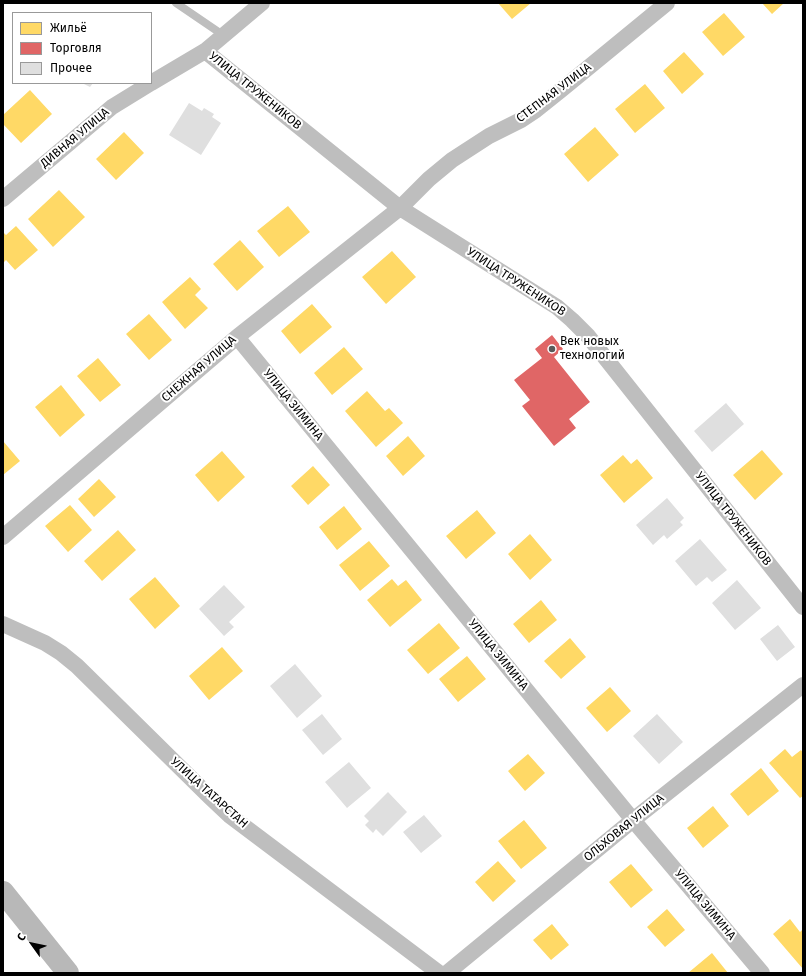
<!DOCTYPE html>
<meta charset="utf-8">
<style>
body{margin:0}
#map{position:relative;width:806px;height:976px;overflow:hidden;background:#fff;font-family:"Fira Sans",sans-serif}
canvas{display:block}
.frame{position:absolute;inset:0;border:4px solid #000;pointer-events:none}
.legend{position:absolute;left:12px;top:12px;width:140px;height:72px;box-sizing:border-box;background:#fff;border:1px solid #999;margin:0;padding:5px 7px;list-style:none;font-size:12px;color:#000}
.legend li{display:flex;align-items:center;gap:8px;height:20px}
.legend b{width:20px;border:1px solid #999}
.north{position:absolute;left:12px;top:924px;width:40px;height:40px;-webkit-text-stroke:3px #fff;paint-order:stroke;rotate:303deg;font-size:11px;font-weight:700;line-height:16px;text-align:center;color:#000}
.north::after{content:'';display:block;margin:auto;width:14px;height:18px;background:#000;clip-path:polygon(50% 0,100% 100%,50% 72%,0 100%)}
</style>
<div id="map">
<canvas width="806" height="976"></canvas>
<div class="frame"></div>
<ul class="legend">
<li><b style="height:11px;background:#ffd966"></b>Жильё</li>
<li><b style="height:11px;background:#e06666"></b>Торговля</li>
<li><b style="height:11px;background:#dfdfdf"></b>Прочее</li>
</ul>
<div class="north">С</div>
</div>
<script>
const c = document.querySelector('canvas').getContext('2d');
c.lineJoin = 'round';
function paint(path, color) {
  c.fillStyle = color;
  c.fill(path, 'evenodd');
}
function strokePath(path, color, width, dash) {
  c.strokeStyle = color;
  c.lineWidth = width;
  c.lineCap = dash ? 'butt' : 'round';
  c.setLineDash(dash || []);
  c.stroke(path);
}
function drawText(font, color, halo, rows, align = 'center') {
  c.font = font + ' "Fira Sans",sans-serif';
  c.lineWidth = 4;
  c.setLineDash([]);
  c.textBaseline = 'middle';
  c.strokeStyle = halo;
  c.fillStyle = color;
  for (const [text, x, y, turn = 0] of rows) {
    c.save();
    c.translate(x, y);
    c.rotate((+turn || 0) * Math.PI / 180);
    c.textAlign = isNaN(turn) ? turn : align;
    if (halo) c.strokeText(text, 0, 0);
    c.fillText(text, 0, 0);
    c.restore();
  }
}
paint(new Path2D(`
 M498,3H531L512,19Z
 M762,3H784L772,14Z
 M724,13L745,37L723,56L702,32Z
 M684,52L704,74L682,94L663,71Z
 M645,84L665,108L635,133L615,109Z
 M30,90L52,114L21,143L3,124V115Z
 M595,127L619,155L588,182L564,154Z
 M124,132L144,153L116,180L96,159Z
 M59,190L85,217L53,247L28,219Z
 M288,206L310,232L279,257L257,231Z
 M16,226L38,250L15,270L6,260L3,263V232L6,235Z
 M240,240L264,267L237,291L213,264Z
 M392,251L416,277L386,304L362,277Z
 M190,277L201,289L195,295L208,308L185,329L162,302Z
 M312,304L332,327L300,354L281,331Z
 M149,314L172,340L149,360L126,334Z
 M344,347L363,369L332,395L314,373Z
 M98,358L121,385L100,402L77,376Z
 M61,385L85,415L60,437L35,407Z
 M367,391L385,411L389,408L403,423L376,447L345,411Z
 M408,436L425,456L403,476L386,456Z
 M3,441L20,461L3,475Z
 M762,450L783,474L755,500L733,475Z
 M222,451L245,477L218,502L195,475Z
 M623,455L631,464L637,459L653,478L624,503L600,475Z
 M313,466L330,485L308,505L291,486Z
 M99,479L116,497L94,517L78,499Z
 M70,505L92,530L68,552L45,526Z
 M344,506L362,529L337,550L319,527Z
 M477,510L496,533L466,559L446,536Z
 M118,530L136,550L102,581L84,561Z
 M530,534L552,560L530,580L508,554Z
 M369,541L390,566L360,591L339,565Z
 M155,577L180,606L155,629L129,599Z
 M392,579L398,586L406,580L422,600L390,627L367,600Z
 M541,600L557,620L529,643L513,624Z
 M439,623L460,648L428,674L407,650Z
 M570,638L586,657L561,679L544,661Z
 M222,647L243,671L209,700L189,676Z
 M467,656L486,679L458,702L439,679Z
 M610,687L631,711L607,732L586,708Z
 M785,749L792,757L801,750L803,753V796L800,798L769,763Z
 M528,754L545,773L525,791L508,771Z
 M761,768L779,791L748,816L730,794Z
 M713,806L729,826L703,848L687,828Z
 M524,820L547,848L521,869L498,841Z
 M498,861L516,881L493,902L475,882Z
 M631,864L653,890L631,908L609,882Z
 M667,909L685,930L665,947L647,927Z
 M790,919L800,932L803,929V969L773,934Z
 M552,924L569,945L551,960L533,940Z
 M712,953L728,973H688Z`), '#ffd966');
paint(new Path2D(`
 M552,335L563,349L554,357L590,402L569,419L576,428L554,446L522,406L530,400L514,380L542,358L535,349Z`), '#e06666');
paint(new Path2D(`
 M82,83H93L90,87Z
 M189,103L202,111L204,108L214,114L212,117L221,123L201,155L169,135Z
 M726,403L744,424L712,452L694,431Z
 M667,498L684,518L680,522L683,525L667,539L664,535L653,545L636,525Z
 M700,539L727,570L712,582L707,577L696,586L675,561Z
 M737,580L761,608L735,630L712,603Z
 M224,585L245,607L229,622L234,627L224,636L199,609Z
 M778,625L795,647L777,661L760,639Z
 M295,664L322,696L297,718L270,686Z
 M322,714L342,739L323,755L302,730Z
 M657,714L683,742L659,764L633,736Z
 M349,762L371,788L347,808L325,782Z
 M388,792L407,812L383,836L376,829L373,833L365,825L369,821L364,816Z
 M424,815L442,836L421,853L403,832Z`), '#dfdfdf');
strokePath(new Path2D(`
 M176,3L223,35`), '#bebebe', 8);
strokePath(new Path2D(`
 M205,51L400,208L557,307L572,320L588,336L803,607
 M151,83L205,51L262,3
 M3,199L112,107L151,83
 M237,337L633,820L762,973
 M3,537L237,337L400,208L429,179L452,160L489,136L521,120L536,110L561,90L667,3
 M3,624L45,643L61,653L77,666L210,797L229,815L439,973
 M447,973L633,820L803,685`), '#bebebe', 16);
strokePath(new Path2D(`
 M3,892L68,973`), '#b8b8b8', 22);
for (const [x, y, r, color] of [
 [552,349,4,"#595959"]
]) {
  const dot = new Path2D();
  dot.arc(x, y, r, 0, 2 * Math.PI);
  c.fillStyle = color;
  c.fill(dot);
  strokePath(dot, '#fff', 1.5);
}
drawText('12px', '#000', '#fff', [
 ["УЛИЦА ТРУЖЕНИКОВ",255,91,39],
 ["СТЕПНАЯ УЛИЦА",554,93,-37],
 ["ДИВНАЯ УЛИЦА",75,138,-40],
 ["УЛИЦА ТРУЖЕНИКОВ",516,282,33],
 ["СНЕЖНАЯ УЛИЦА",199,369,-41],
 ["УЛИЦА ЗИМИНА",293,405,51],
 ["УЛИЦА ТРУЖЕНИКОВ",733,519,52],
 ["УЛИЦА ЗИМИНА",498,655,51],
 ["УЛИЦА ТАТАРСТАН",209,793,42],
 ["ОЛЬХОВАЯ УЛИЦА",624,828,-39],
 ["УЛИЦА ЗИМИНА",705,905,50]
]);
drawText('12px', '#000', '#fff', [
 ["Век новых",560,342],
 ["технологий",560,356]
], 'left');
</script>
